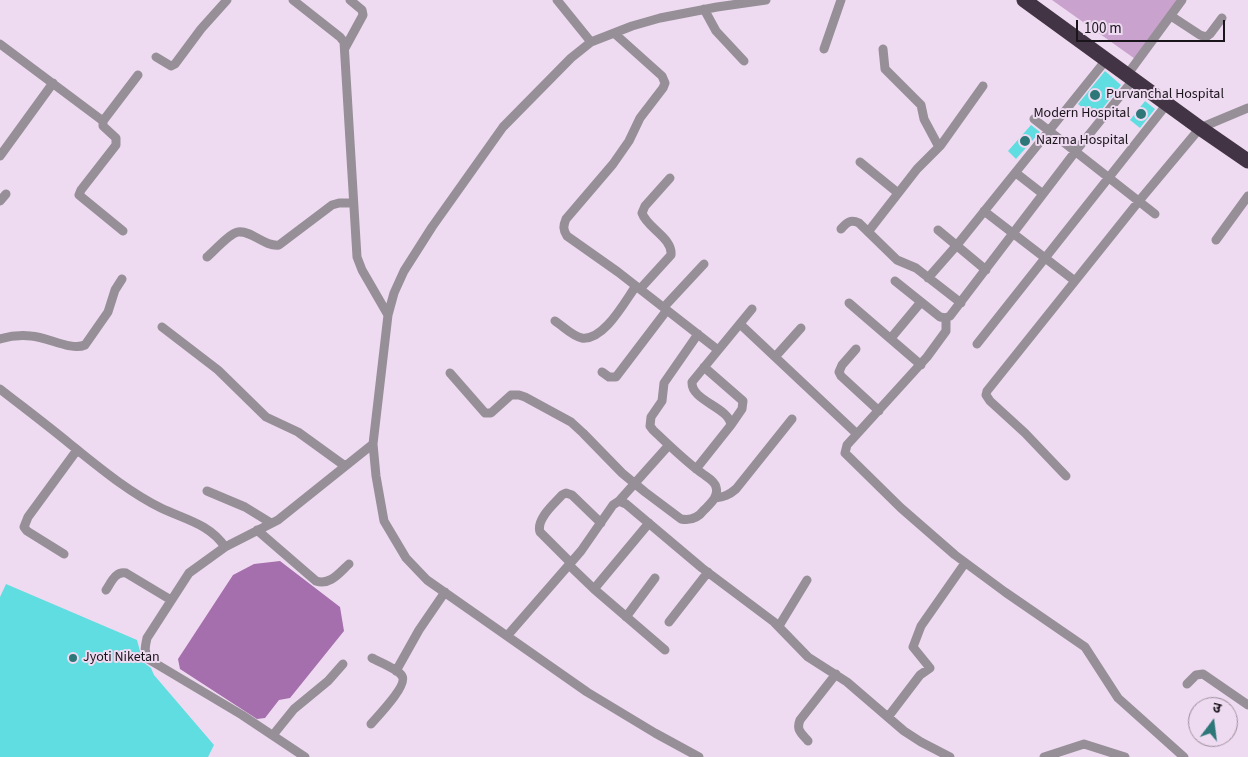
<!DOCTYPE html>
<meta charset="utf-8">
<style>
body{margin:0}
#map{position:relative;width:1248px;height:757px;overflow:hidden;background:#efdbf1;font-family:"Source Sans 3","Noto Sans Devanagari",sans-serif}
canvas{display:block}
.north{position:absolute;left:1188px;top:697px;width:50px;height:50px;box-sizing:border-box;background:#efdbf1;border:1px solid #9a8b9b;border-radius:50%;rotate:15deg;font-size:14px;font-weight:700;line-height:20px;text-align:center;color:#1a141b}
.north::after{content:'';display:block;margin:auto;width:18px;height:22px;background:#2d7779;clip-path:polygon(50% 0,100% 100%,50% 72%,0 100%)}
.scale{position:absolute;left:1076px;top:20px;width:149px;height:22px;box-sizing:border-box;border:2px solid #1a141b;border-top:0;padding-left:6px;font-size:15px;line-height:18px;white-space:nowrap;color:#1a141b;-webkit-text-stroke:4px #efdbf1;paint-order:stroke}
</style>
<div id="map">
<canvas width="1248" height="757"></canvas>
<div class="north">उ</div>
<div class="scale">100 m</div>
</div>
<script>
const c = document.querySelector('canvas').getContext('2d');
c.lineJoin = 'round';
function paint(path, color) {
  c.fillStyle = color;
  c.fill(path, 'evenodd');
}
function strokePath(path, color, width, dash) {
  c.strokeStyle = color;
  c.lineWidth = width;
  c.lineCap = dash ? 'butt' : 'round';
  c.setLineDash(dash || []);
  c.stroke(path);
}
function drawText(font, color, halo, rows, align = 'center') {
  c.font = font + ' "Source Sans 3",sans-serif';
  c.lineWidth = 4;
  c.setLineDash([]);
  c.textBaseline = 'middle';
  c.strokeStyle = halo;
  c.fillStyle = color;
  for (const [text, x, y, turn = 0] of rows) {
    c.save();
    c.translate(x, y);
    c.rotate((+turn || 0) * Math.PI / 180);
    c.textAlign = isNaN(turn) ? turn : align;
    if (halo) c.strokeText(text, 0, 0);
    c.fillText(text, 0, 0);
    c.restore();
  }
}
paint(new Path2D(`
 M1052,0H1181L1138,61Z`), '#c9a2ce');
paint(new Path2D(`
 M280,561L340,607L344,631L290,698L279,700L265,718L257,719L180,669L178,659L233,575L254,564Z`), '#a56eac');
paint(new Path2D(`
 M1105,71L1121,85L1095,118L1078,104Z
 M1145,101L1155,109L1140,128L1130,120Z
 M1031,125L1040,132L1016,159L1008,151Z
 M6,584L137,640L143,662L151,668L154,675L214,745L208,757H0V597Z`), '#60dde0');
strokePath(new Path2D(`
 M293,0L340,37L344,42L357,257L362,270L388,315
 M557,0L591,42
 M704,9L716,31L744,61
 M1171,16L1200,35L1206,37L1210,34L1222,18
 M614,33L662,76L665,83L663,88L640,118L629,141L613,164L566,219C563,226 563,230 567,236L618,272L718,350
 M0,44L103,121
 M345,48L363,15L362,10L350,0
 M824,49L841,0
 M883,49L885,69L921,105L924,119L939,147
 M156,57L171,66L175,64L201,29L227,0
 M1127,75L1182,0
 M1034,119L1155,214
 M0,156L53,83
 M860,162L898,193
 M1016,173L1043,194
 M0,201L6,194
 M984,211L1075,281
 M841,229C847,222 851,219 859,223L897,260L916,268L961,303
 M938,230L986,270
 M123,231L79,195L81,190L116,145V138L103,126V121L138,75
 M868,232L917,169L941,145L983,86
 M1216,240L1248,196
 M207,257C214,251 230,233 238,232C252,230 264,247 279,245L332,205L339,203H353
 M928,278L957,245L1106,60
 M895,281L940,317L946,318L950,316L1075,152L1133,80
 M640,289L671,255C673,238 647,228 642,213L645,206L670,178
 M849,303L921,365
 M664,307L704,264
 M946,318V331L927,357L847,445L845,453L901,508L955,555L1005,592L1085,647L1118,698L1184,757
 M555,321C563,326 572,336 582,338C604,341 625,301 636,286
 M740,324L857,434
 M162,327L218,370L266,417L298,432L345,466
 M891,338L921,302
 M0,339C10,336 21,335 31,336C48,337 71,351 85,345L108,312L115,290L122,279
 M977,344L1167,104
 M856,349L842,365L839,372L841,376L879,411
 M775,357L801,328
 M704,367L743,401L742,409L731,425
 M602,372L609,377H616L667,310
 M450,373L485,413H491L511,395H519L525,397L571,422L583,433L622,473L645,492L681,519C691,521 698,518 704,510C710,504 719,497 716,487C715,481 707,477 703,474C685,461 669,445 653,430L650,426L651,417L662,401L664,383L698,334
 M0,389C23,407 47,425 70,444C99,467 127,491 161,508C184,519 210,524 225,547
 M696,469L731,425C729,407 691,401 692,382L752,309
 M1066,476L1025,433L990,401L986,395L987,391L1139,201L1200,128L1248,108
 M207,491L245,507L271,523
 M715,498C724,497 729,495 736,489L792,419
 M619,501L669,445
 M257,530L316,581C330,586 340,572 349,564
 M64,554L27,531L24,527L28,517L77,450
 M571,563L540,532C536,519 554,504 562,495L566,493L572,495L601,523
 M569,565L594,589L665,650
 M594,589L649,523
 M106,590C111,583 115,571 126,573L171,600
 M626,617L655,578
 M669,622L708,572
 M779,626L807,580
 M507,636L581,551L613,505L619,501L626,504L702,568L774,622L808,657L847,682L904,731L921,742L950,757
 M396,671L419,630L445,592
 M1187,684L1196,675L1203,674L1248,705
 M888,717L920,675L930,668L913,647L921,626L965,563
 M371,724C378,716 408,685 402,676C398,669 379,662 372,658
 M273,735L294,709L328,681L343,664
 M808,741C801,733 796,730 800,720L836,674
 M305,757L242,715L148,659C144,651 145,647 147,638L189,573L225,547L278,520L373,444
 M699,757L655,733L587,692L427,580L406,558L384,521L376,476L373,444L388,315L394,293L404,271L432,227L503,127L571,58L591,42L632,26L660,18L717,7L766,0
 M1044,757L1084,744L1125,757`), '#978f98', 9);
strokePath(new Path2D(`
 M1024,0L1200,128L1248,161`), '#433445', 15);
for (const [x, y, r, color] of [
 [1095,95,6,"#2d7779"],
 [1141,114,6,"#2d7779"],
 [1025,141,6,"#2d7779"],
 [73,658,5,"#2d7779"]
]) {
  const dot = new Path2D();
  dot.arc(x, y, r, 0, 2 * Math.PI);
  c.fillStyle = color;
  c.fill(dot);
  strokePath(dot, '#efdbf1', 2);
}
drawText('14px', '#1a141b', '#efdbf1', [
 ["Purvanchal Hospital",1106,95],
 ["Modern Hospital",1130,114,"right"],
 ["Nazma Hospital",1036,141],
 ["Jyoti Niketan",83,658]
], 'left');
</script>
